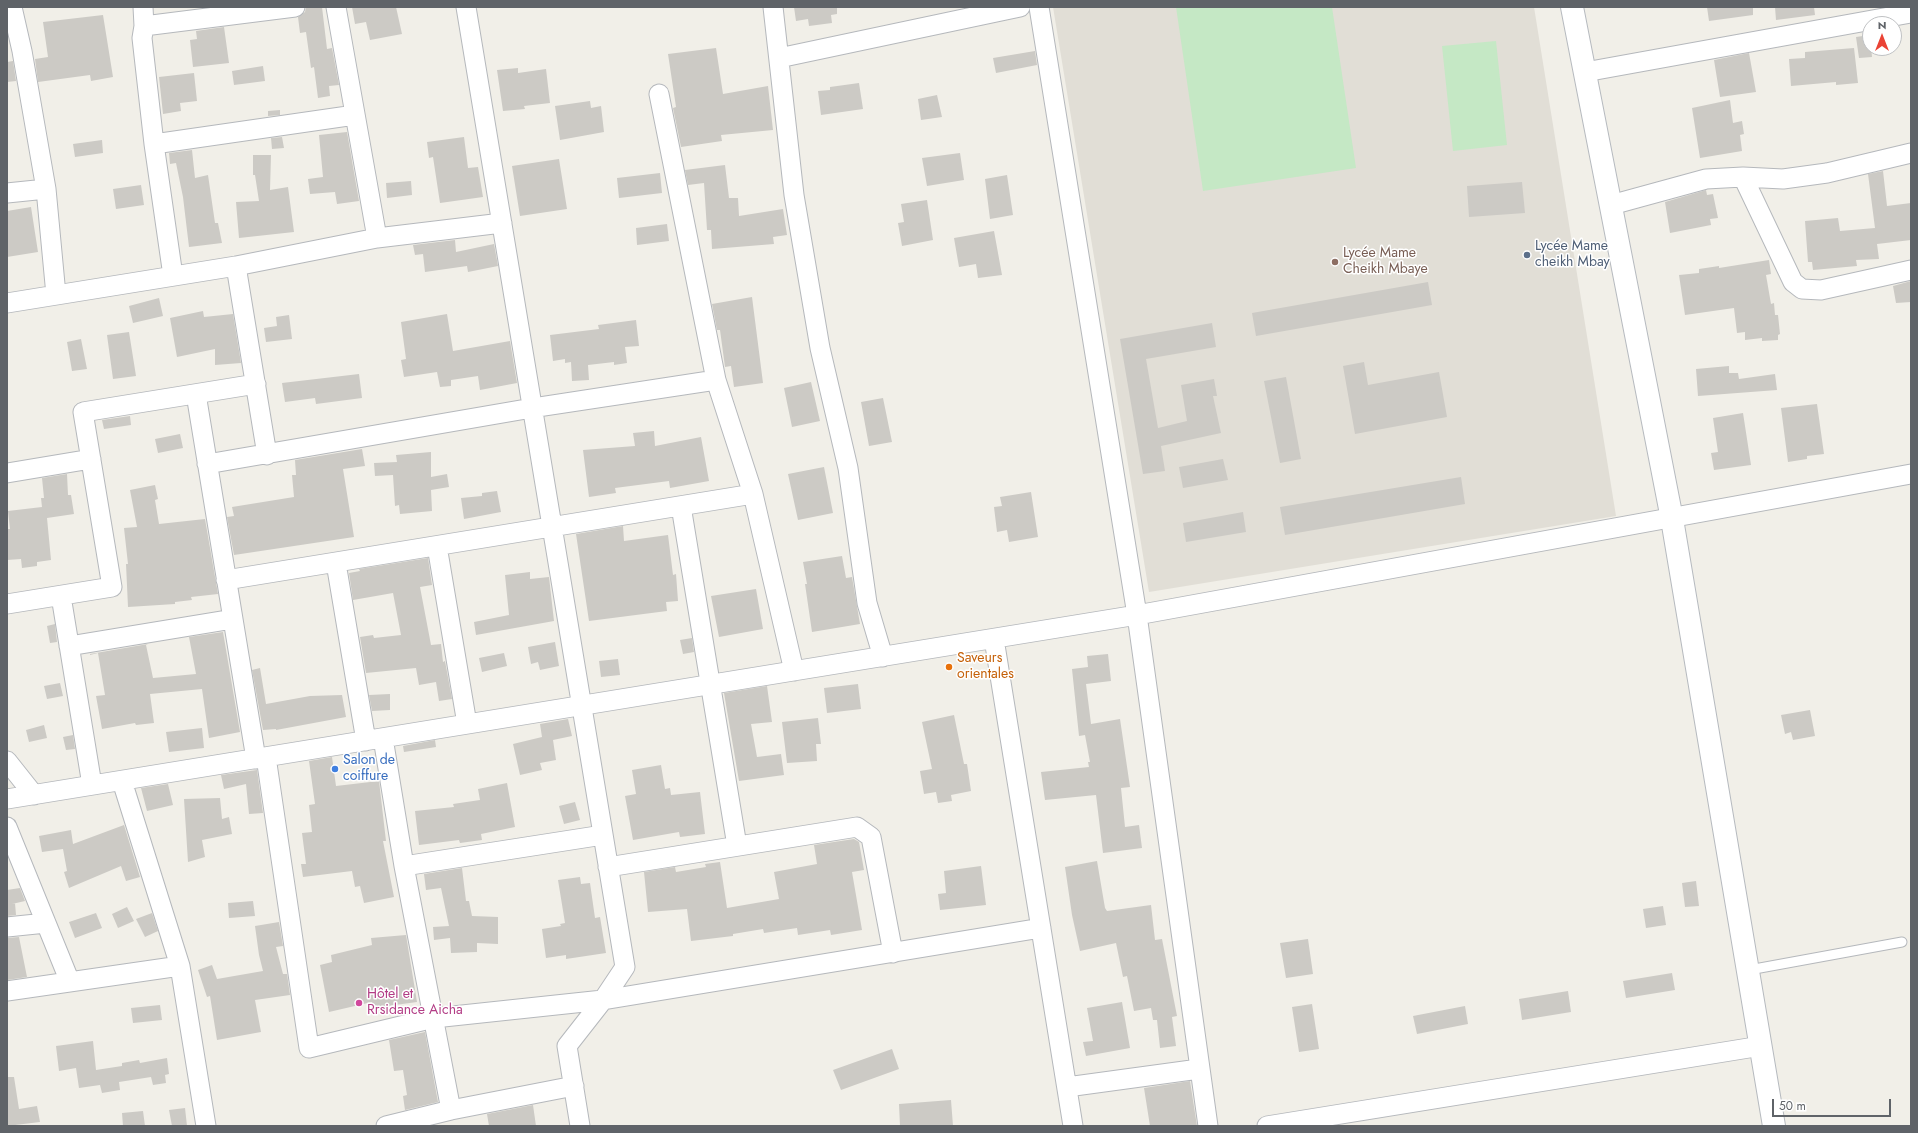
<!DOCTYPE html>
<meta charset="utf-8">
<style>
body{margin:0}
#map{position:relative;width:1918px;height:1133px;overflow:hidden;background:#f1efe8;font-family:Jost,sans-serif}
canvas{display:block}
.frame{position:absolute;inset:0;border:8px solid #5f6368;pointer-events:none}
.north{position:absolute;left:1862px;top:16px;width:40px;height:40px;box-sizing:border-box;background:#fff;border:1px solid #bfc1c3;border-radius:50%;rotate:0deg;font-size:11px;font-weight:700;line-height:16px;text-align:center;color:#5f6368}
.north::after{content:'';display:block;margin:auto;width:14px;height:18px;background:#ea4335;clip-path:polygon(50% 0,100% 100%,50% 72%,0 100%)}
.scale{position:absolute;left:1772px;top:1099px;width:119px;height:18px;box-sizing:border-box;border:2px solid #5f6368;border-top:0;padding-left:5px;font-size:12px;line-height:14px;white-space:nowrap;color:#5f6368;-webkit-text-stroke:3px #fff;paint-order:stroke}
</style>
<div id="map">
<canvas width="1918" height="1133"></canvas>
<div class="frame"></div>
<div class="north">N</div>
<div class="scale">50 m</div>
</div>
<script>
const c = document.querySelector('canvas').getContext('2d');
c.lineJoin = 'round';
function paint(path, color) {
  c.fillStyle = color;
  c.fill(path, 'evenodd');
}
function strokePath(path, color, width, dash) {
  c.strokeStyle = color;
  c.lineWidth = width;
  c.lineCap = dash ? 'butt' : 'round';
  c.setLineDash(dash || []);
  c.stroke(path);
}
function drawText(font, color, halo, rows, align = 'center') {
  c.font = font + ' Jost,sans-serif';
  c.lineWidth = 3;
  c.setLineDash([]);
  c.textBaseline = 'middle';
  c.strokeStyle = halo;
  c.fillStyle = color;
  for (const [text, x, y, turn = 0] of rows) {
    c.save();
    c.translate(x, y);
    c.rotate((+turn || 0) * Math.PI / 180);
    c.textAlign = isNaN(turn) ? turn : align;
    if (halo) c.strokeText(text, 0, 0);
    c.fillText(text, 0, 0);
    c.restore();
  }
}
paint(new Path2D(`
 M1053,7H1534L1616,516L1149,592Z`), '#e1ded6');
paint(new Path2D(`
 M1176,7H1332L1356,168L1203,191Z
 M1496,41L1507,145L1453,151L1442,46Z`), '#c5e8c5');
paint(new Path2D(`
 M306,7H322L327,49L332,48L339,85L329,86L330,96L318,98L314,67L311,68L306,32L300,33L298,17L305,12Z
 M352,7H396L402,34L370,40L366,22L355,24Z
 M794,7H837V14L831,15L832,23L809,26L808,19L796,21Z
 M1707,7H1753V15L1709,21Z
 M1775,7H1814L1815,15L1776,20Z
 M103,15L113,77L91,81L90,75L38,82L35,59L48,57L43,22Z
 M224,27L229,63L193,67L190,40L197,39L196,31Z
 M1870,35L1872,57L1859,58L1856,37Z
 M716,48L723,94L768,86L773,130L721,135L722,141L681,147L673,108L676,107L668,54Z
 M1854,48L1858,83L1836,85V82L1791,86L1789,59L1805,58V52Z
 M1035,51L1037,65L996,73L993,58Z
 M1749,53L1756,92L1720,97L1714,60Z
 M13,61L16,81L7,82V62Z
 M263,66L265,81L234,85L232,71Z
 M518,68V73L546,69L550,103L524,106L525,109L503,111L497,70Z
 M194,73L197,101L180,103L181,111L163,114L159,77Z
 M859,83L863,109L821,115L818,91L830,90V87Z
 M937,95L942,117L921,120L918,99Z
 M1730,100L1733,123L1742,121L1744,134L1740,135L1742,151L1700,158L1692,108Z
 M590,101L591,108L601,106L604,132L560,140L555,106Z
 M280,110V115L268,116V111Z
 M347,132L359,201L337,204L335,192L310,194L308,179L323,177L319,135Z
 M282,137L284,148L272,149L271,138Z
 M464,137L468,168L478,167L483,197L440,203L433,157L429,158L427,142Z
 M102,140L103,153L75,157L73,144Z
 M192,150L195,178L208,175L215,223H218L222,243L189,247L183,197L176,163L170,164L169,153Z
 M960,153L964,180L927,186L922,158Z
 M253,155H271L270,190L288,187L294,232L239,238L236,202L259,201L255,175H253Z
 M559,159L567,209L520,216L512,166Z
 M725,165L729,198H738L739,216L783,209L787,235L773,237L774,244L712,249L711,230H707L704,183L688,185L685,170Z
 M1883,171L1887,206L1911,203V240L1877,244L1879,259L1856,260L1857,266L1813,270L1812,262H1808L1805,221L1838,218L1840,231L1875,228L1868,174Z
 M660,173L662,193L619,198L617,178Z
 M1007,175L1013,215L990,219L985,179Z
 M411,181L412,195L387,198L386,183Z
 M1522,182L1525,213L1469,217L1467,186Z
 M141,185L144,205L116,209L113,189Z
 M1706,190L1707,195L1713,194L1718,218L1710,219L1711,225L1670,233L1665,202Z
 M927,200L933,240L902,246L898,223L904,222L901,204Z
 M31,207L38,252L7,257V211Z
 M667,224L669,241L637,245L636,228Z
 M994,231L1002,275L978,278L976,264L959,267L954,238Z
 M455,240L456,252L494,244L498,266L468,272L467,266L425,272L423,254L415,255L413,245Z
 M1769,260L1771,274L1766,275L1771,304L1774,303L1775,315H1778L1780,334L1778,335V340L1762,341V338L1745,340V332L1737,333L1734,308L1685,315L1679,275L1699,273V269L1719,266V268Z
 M1911,281V302L1896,303L1893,286Z
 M1428,282L1432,305L1256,336L1252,313Z
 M752,297L763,383L734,387L731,366L725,367L720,330H717L712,304Z
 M159,298L163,316L133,323L129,306Z
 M203,311L204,317L233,314L241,363L215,365V349L177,357L170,318Z
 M447,314L453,351L510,341L517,383L480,390L478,376L451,380V386L440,387L437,372L404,377L401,360L406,359L401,322Z
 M289,315L292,339L266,342L264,328L277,326L276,317Z
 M636,320L639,346L625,347L627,363L614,365V362L588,365L589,380L572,381L571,362L565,363V359L553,361L550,335L599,329L598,325Z
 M1212,323L1216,347L1146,359L1158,428L1187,421L1181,385L1214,379L1217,396H1213L1221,433L1161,446L1165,471L1143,474L1120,339Z
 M129,332L136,376L113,379L107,335Z
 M81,339L87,369L72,371L67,342Z
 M1364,362L1368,385L1439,372L1447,417L1355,434L1343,366Z
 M1729,366V373H1738L1739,379L1775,374L1777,390L1698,396L1696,369Z
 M359,374L362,398L316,404L315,398L285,402L282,383Z
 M1286,377L1301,459L1280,463L1264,381Z
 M811,382L820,421L792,427L784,388Z
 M883,398L892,442L869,446L861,402Z
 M1817,404L1824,454L1807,456V459L1788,462L1781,408Z
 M1743,413L1751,465L1714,470L1711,453L1718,452L1713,418Z
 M130,416L131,425L104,429L102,420Z
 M654,431L655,446L701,437L709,481L670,488L669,481L615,488L616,493L589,497L583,450L635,446L633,433Z
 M180,434L183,448L158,453L155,439Z
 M362,449L365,466L343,469L354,537L234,555L227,517L234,516L232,507L294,497L292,475H296L295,460Z
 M431,452V477L447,474L449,487L431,490L432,511L400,514L399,505L395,506L393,475L375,476L374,463L397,462L396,455Z
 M1223,459L1228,480L1183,488L1179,467Z
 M824,467L833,513L798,520L788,474Z
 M67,474L68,495H71L74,514L47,518L51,560L37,562V566L22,568L21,559L7,560V529H10L8,511L42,507L41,498H44L42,478Z
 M1461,477L1465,504L1285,535L1280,507Z
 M155,485L158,499L155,500L159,524L205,519L218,594L191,597L192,600L175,602V604L128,607L126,564H128L124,528L137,527L130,490Z
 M497,491L501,512L464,519L461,498L482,496V493Z
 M1031,492L1038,537L1009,542L1007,530L997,532L994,507L1002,506L1000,497Z
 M1243,512L1246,532L1186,542L1183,523Z
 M623,526L624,541L668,535L673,575L676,574L678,601L666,602L667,611L589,621L576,534Z
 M842,556L846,578L852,577L860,624L812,632L805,584H807L803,562Z
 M428,558L432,585L420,587L431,645L441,644L443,662L445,661L452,699L439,701L436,682L419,685L416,668L366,673L360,637L373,635L374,638L401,635L393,593L353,600L349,573L360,571L359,569Z
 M530,572V579L549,577L554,621L476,635L474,622L509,615L505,575Z
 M756,589L763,629L719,637L711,596Z
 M55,624L57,642L50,643L47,626Z
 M223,632L240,732L209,738L202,689L150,694L154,723L136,725L135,723L102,729L96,696L105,695L98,653L90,655V654L148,644L146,645L153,678L196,674L189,637Z
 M692,638L694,652L683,654L680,640Z
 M555,642L559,666L540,670L538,662L531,664L528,647Z
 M504,653L507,666L482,672L479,658Z
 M1108,654L1111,681L1086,684L1091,724L1120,719L1130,787L1121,788L1125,827L1139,825L1142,848L1103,853L1096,795L1045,800L1041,772L1089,767L1088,762H1090L1085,735L1079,736L1072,669L1088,667L1087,656Z
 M618,659L620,675L601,677L599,661Z
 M260,668L266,704L310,696L342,695L346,717L276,730V729L263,730L252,670Z
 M60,683L63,696L47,699L44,686Z
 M858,684L861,709L827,713L824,688Z
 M767,686L772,722L751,724L757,757L781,754L784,775L739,781L724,693Z
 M390,694V710L372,711L369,695Z
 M1810,710L1815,736L1793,740L1791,732L1785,734L1781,715Z
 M954,715L964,764H967L971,791L951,795L952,801L938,803L936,792L924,794L920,771L932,769L922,722Z
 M818,718L821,744H816L817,761L787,763L782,722Z
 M568,719L572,736L553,740L556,760L540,763L542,770L520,775L513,744L542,737L540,724Z
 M44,725L47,738L29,742L26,730Z
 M202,728L204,748L169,752L166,732Z
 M73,735L75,749L66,750L63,737Z
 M435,740L436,747L404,752L403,746Z
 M332,757L336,786L379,781L386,841H383L394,897L364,903L360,886L355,887L352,871L303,877L301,864H306L302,833L312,832L309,805L315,804L309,761Z
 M661,765L665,789L670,788L671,795L700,792L705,834L680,837L679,832L633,840L625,796L636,794L632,770Z
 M257,770L263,813L249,814L246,784L224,789L221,775Z
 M507,783L515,827L481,834L482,840L460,843L459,840L419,845L415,811L454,807L453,804L480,800L478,789Z
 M168,784L173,805L147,811L141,788Z
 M220,798L222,819L229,817L232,834L202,840L205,857L188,862L184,799Z
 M575,802L580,820L564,824L559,806Z
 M124,825L140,877L126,881L121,866L69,888L64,872L67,871L63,849L42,852L39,836L71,830L73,844Z
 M854,839L859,842L864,870L852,872L862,930L831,935L830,930L798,935L797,928L764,933L763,929L733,934V936L691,941L687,909L648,912L644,872L675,867L676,872L706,867L705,864L720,862L727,908L779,899L774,872L817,864L814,845Z
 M1097,861L1105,908L1107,911L1151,905L1155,940L1162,939L1177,1016L1172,1017L1176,1046L1160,1048L1157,1020H1153L1151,1008L1134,1011L1127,976L1123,977L1116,943L1080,951L1072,915L1065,867Z
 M981,866L986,905L940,910L938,894L946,893L944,871Z
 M462,868L466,901H469L472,916L498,917V944L477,943V952L451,953L450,938L434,940L433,927L449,926L441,888L426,890L424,874Z
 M580,877L581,884L590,883L595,918L600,917L606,953L566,959V955L546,958L542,929L561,926L560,924L565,923L558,880Z
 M1696,881L1699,906L1685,907L1682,883Z
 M20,888L25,901L12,904L15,903L16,915L7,916V890Z
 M253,901L255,916L229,918L228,903Z
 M1663,906L1666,925L1646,928L1643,909Z
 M127,907L134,921L118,928L112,914Z
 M96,913L102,928L75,938L69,922Z
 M152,913L158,931L145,937L136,919Z
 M279,922L283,946L276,947L283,974H287L290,995L255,1000L261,1032L217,1040L210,996L207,997L198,970L212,965L217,979L263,971L259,955L255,926Z
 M406,935L417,1002L373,1008L372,1002L329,1012L320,965L332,962L331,955L372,945L371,938Z
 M19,937L27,977L7,980V938Z
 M1308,939L1313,974L1286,978L1280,943Z
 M1672,973L1675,990L1626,998L1623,981Z
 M1568,991L1571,1012L1522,1020L1519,999Z
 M1122,1002L1130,1048L1086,1056L1083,1042L1093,1041L1087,1008Z
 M1312,1004L1319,1049L1299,1052L1292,1007Z
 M160,1005L162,1020L133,1023L131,1008Z
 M1465,1006L1468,1024L1417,1034L1413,1016Z
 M425,1032L438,1102L405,1110L403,1096L407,1095L403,1070L394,1071L389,1040Z
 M93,1041L96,1070L122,1066V1063L139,1060L140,1063L167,1058L169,1074L165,1075L166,1083L153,1085L151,1077L119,1082L120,1090L102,1093L100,1085L79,1088L76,1068L59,1071L56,1046Z
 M892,1049L899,1069L841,1090L833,1070Z
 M7,1077H14L19,1109L37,1106L40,1122L7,1126Z
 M1190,1081L1197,1126H1150L1144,1088Z
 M951,1100L953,1126H900L899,1104Z
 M533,1105L536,1126H489L487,1114Z
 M185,1108L187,1126H172L169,1110Z
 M143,1111L145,1126H123L122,1113Z`), '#cccac5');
const service = new Path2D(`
 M1749,970L1902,942`);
const minor = new Path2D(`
 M12,7L22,51L46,189L56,295
 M143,7L144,26
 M336,7L377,238
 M466,7L625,967L603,1000L567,1046L580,1126
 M773,7L794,195L820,348L848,468L867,603L883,657
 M1039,7L1137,615L1208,1126
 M779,58L1020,7
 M1585,72L1911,13
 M659,94L716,380L753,494L794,671
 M154,144L355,115
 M1743,177L1793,282L1802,289L1821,290L1911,270
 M7,193L46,189
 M1611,205L1706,179L1743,177L1783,179L1827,173L1911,153
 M236,266L267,455
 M173,276L154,144L142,38L144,26L295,7
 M7,303L236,266L377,238L502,223
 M196,394L256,759
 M207,464L532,408L716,380
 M7,473L91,459
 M681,506L737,846
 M437,546L467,724
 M336,563L366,741
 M226,580L753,494
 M61,596L92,785
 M7,604L112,587L83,412L256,384
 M994,639L1073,1126
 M69,646L233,619
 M383,738L404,866L451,1110
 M266,757L309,1048L434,1018L603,1000L1041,928
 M7,761L34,795
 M122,781L180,966L206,1126
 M7,799L1137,615L1911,474
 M7,827L70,982
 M404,866L603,835
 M608,867L857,827L871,837L893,953
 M7,927L46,923
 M7,991L180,966
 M1067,1087L1199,1069
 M386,1126L451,1110L574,1086
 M1267,1126L1761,1046`);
const secondary = new Path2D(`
 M1572,7L1672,519L1774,1126`);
strokePath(service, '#b5b8bc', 11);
strokePath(minor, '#b5b8bc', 21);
strokePath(secondary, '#b6babf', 24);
strokePath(service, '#fff', 9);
strokePath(minor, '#fff', 19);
strokePath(secondary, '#fff', 22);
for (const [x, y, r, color] of [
 [1527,255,4,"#5c6f8a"],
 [1335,262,4,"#8d6e63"],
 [949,667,4,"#e8710a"],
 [335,769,4,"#3f7fe0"],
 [359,1003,4,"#d1479c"]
]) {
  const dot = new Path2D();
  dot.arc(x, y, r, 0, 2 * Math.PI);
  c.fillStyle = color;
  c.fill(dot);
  strokePath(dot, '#fff', 1.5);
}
drawText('14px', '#4e5e75', '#fff', [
 ["Lycée Mame",1535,247],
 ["cheikh Mbay",1535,263]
], 'left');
drawText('14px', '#785e54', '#fff', [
 ["Lycée Mame",1343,254],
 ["Cheikh Mbaye",1343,270]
], 'left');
drawText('14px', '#c56008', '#fff', [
 ["Saveurs",957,659],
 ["orientales",957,675]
], 'left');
drawText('14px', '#366cbe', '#fff', [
 ["Salon de",343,761],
 ["coiffure",343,777]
], 'left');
drawText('14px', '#b23c85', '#fff', [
 ["Hôtel et",367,995],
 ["Rrsidance Aicha",367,1011]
], 'left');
</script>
